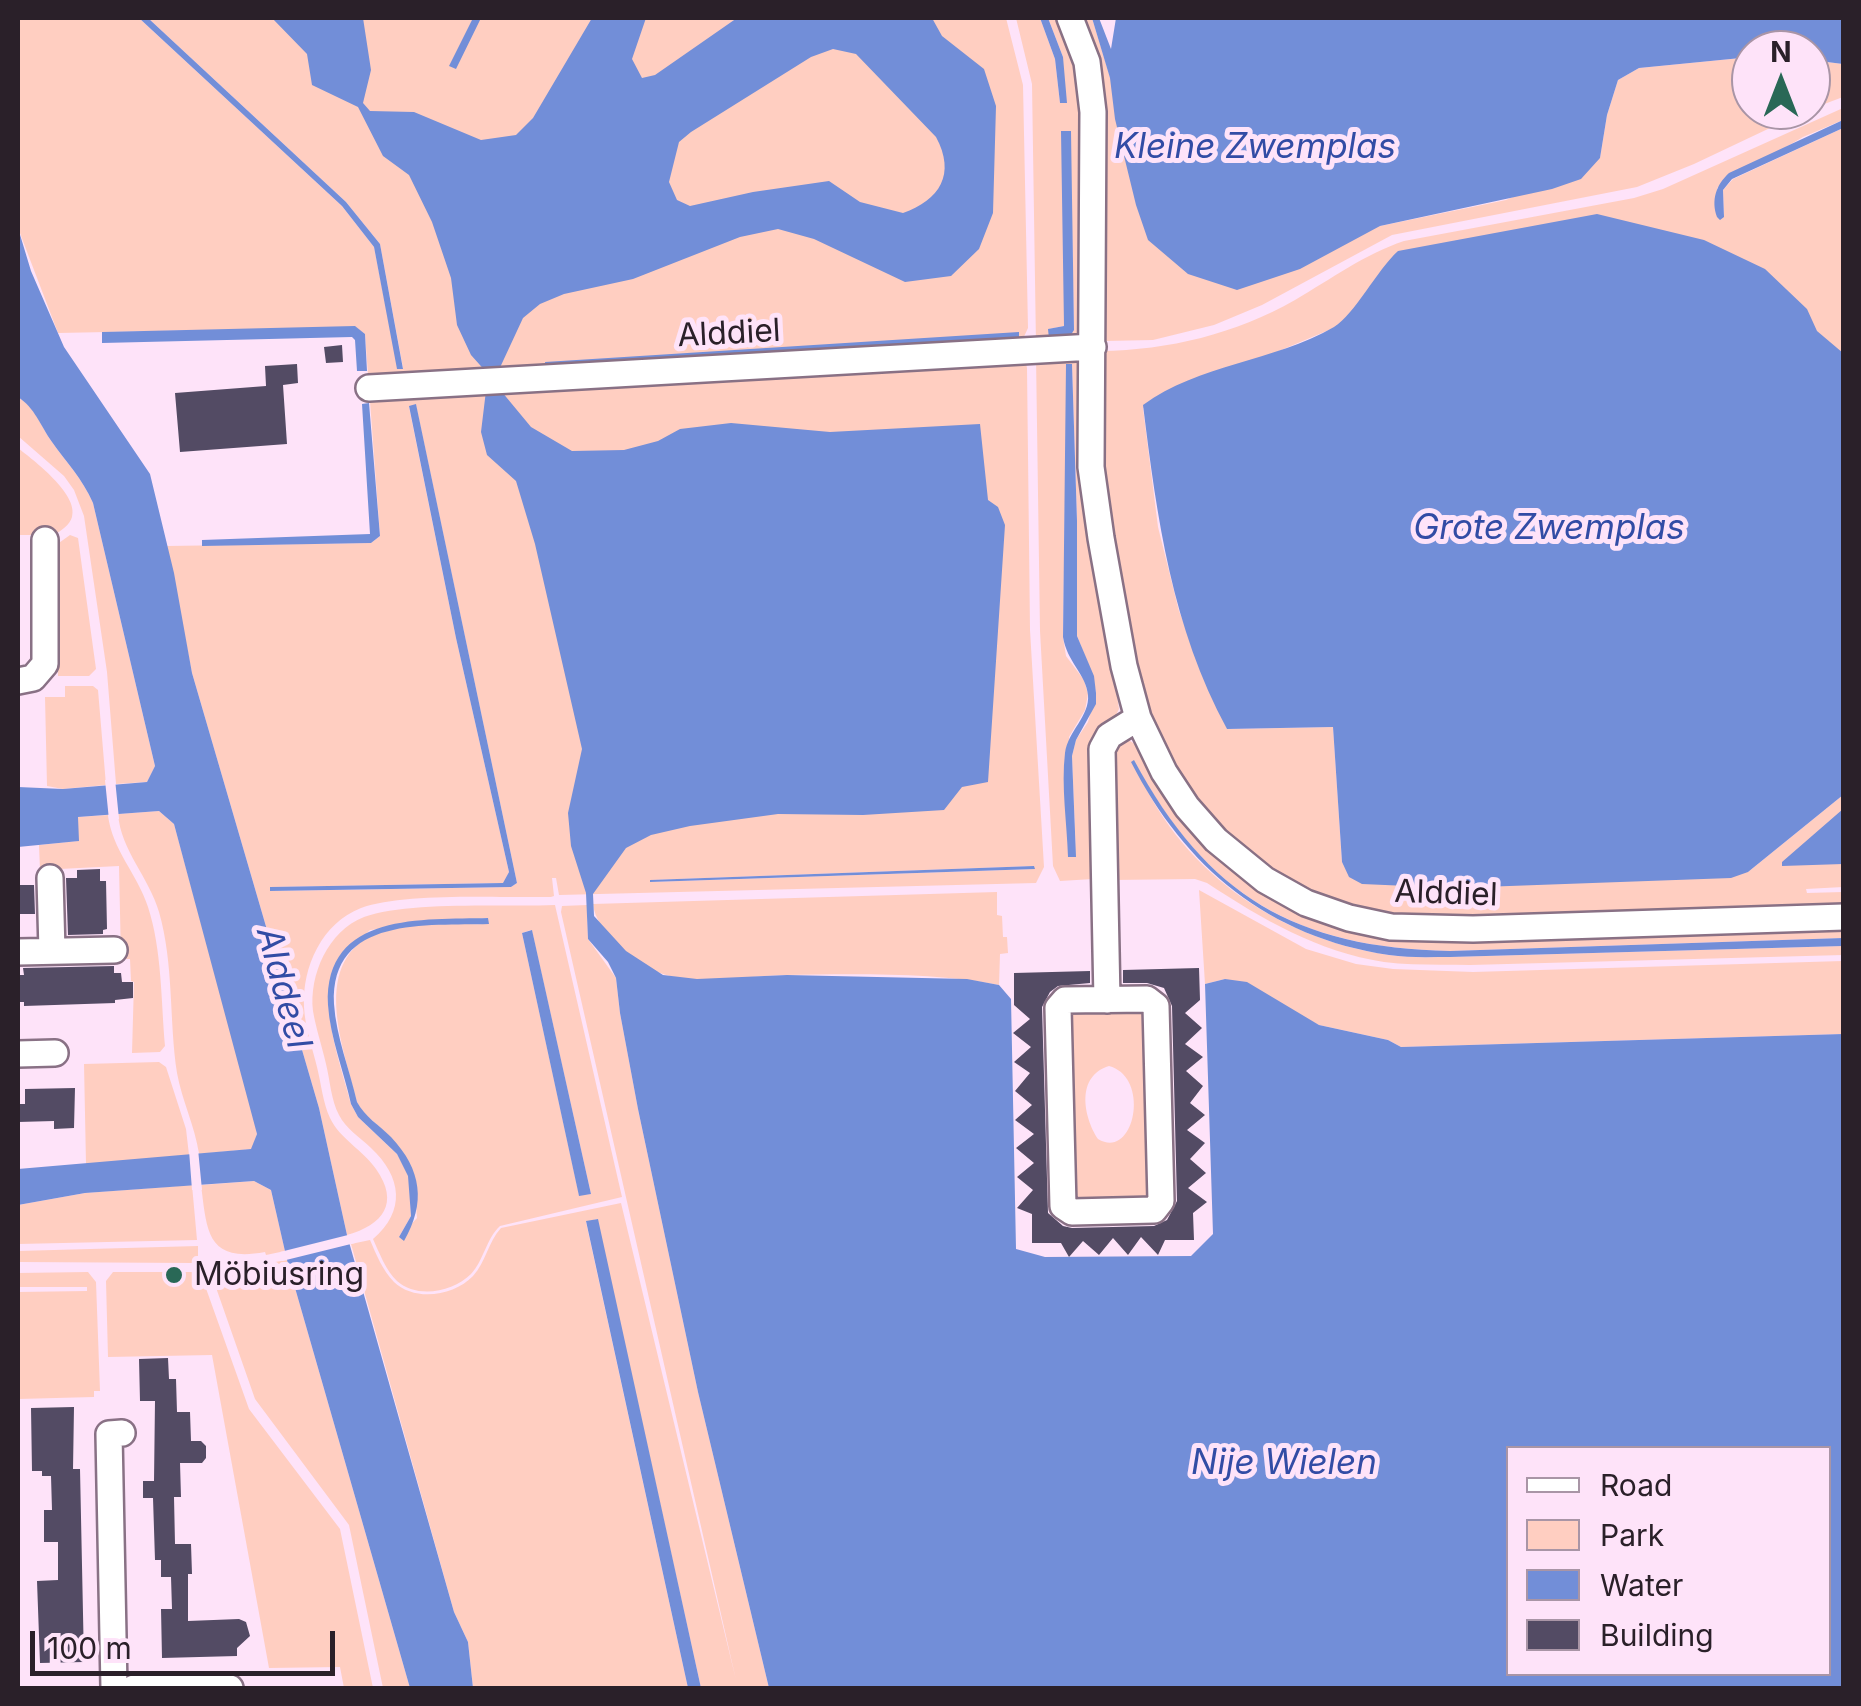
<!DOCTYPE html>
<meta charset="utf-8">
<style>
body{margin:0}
#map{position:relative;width:1861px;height:1706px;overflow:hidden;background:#fee3f9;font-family:Inter,sans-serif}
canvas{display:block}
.frame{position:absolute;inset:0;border:20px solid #2a2029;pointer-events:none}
.legend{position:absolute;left:1506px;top:1446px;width:325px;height:230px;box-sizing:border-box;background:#fee3f9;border:2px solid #a995a6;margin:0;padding:12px 18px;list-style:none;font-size:30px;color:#2a2029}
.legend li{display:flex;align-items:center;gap:20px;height:50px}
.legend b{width:50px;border:2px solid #a995a6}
.north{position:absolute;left:1731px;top:30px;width:100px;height:100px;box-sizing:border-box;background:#fee3f9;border:2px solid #a995a6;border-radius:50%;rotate:0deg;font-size:28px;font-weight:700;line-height:40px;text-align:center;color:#2a2029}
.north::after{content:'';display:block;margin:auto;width:35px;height:45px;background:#296856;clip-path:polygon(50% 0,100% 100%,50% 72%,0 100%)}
.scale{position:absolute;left:30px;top:1631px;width:305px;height:45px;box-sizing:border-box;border:5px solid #2a2029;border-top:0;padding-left:12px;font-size:30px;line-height:35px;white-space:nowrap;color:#2a2029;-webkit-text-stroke:8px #fee3f9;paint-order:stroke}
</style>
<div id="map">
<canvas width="1861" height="1706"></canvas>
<div class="frame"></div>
<ul class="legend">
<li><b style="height:12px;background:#fff"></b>Road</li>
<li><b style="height:28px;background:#ffcec1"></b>Park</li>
<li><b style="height:28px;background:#728ed8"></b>Water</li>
<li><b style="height:28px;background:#534b64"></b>Building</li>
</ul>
<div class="north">N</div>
<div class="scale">100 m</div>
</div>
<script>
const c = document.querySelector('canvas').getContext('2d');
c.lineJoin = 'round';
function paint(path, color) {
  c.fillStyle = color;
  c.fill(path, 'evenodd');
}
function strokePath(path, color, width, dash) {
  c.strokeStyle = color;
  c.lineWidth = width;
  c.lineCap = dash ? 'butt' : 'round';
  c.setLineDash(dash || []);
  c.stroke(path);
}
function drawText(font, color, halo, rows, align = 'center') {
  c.font = font + ' Inter,sans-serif';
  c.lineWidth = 10;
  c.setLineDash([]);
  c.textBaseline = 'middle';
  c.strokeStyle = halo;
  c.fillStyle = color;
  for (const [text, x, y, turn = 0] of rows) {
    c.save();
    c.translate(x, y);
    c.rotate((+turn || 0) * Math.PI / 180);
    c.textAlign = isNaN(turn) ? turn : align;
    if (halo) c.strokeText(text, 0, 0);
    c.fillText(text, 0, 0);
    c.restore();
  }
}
paint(new Path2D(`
 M18,18H139L342,206L374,247L398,369L403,368L380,244L346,202L148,18H1006L1023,85L1028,328L1021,343L1027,368L1030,630L1044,867L1036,883L559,895L556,878H552L554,896L551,897C502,898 404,892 361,908C322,923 302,967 304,1007C305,1027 312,1047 317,1067C321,1083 323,1103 330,1118C340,1139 363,1150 376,1169C400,1203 383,1225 347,1235L319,1108L192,673L167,546L371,543L380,536L365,334L355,327L58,333L18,228ZM416,405L517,883L511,887L271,891V887L504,883L509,872L456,638L409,407ZM1034,866V869L650,882L651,880Z
 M1016,18H1040L1055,59L1060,103L1063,57L1048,18H1059L1076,70L1083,120V338L1036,345L1032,84ZM1070,131L1074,330L1049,329L1064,326Z
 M1082,18H1092L1110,77L1380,226L1506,200L1600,158L1607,115L1618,80L1639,68L1751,57V110H1808L1694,164L1637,187L1392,235L1262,305L1214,325L1153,340L1105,341L1101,338Z
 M1811,60L1843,64V97L1811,109Z
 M1843,108V120L1803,137L1717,188L1724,217L1723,190L1733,179L1843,128L1844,360L1360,317L1143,408L1158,527L1179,611L1227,729L1333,727L1342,862L1350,877L1748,872L1843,795V887L1806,889L1807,893L1843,892V908L1397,921L1288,885L1202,813L1158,743L1141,693L1110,537L1102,466L1101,351C1169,350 1235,334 1295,300C1331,279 1365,254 1404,241L1634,198L1663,189Z
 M1079,354L1081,466L1119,709L1113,721L1093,879L1060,881L1053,866L1040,631L1036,356ZM1067,364L1072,365L1077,521V636L1093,676L1096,693L1088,722L1076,740L1072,756L1076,856L1069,737L1085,710L1088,694L1084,680L1066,656L1063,637Z
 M18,397C36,408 40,425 52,442C67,463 82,478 93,503L155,766L147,782L116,784L107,672L84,516L74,490L64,476L18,436Z
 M18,448C33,460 79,494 72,517C70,525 61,530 55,535H18Z
 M70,535L78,538L96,669L89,676H58L56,545Z
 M65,686H93L98,690L106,785L63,789L47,786L45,697H65Z
 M1122,741H1130L1140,747L1168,791L1343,925L1666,937L1844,925L1843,938L1450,951C1297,948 1207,896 1134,761C1175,868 1277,939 1389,955C1409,958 1430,957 1450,957L1843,946V955L1470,965C1441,964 1412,966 1384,962C1318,952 1262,919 1207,883L1195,879L1112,880L1113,749Z
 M159,811L174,824L254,1116L257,1134L252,1149L199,1154C195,1126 182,1101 177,1073C169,1020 174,964 159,912C149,877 121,851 118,814Z
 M108,815C112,850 137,873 148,907C162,950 161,1000 165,1046L160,1052L132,1053L134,982L131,981L130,959H121L119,866L40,870L39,845L78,841L77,817Z
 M1199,890L1306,949L1356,964L1393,969L1473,972L1843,961V1034L1401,1047L1388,1040L1319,1025L1225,979L1205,984Z
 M997,892V915L1002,916L1003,937H1007L1008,953L1000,954L999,985C934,972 850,974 783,975C745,976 697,987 660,973C634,964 596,932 593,904Z
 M555,905L622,1197L500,1226C486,1239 484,1260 471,1274C453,1292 417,1299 397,1281C386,1271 379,1252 373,1239C406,1211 402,1177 371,1148C360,1137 346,1129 339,1115C331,1100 330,1080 326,1064C322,1046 316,1029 313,1011C309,975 328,931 364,917C407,901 505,907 555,905ZM488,918V924C455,925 412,920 381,931C307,959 344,1048 357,1102C363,1115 374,1121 384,1131C412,1158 415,1182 417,1218L399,1237L411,1216L409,1176L397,1154L358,1117L351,1104C342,1068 315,997 337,965C346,952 359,941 370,930ZM531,930L532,931L591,1194L579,1195L522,933Z
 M587,905L588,939L616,978L620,1013L638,1109L698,1392L769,1688H701L597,1219L586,1222L688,1688H473L468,1642L454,1612L351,1244L370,1240C376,1254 383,1271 394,1282C415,1302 454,1296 473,1276C486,1262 488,1242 501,1228L621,1203L736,1680L561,912L562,906Z
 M1146,1007L1154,1198L1072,1205L1067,1009ZM1109,1066C1151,1077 1135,1161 1098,1139C1083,1116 1076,1076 1109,1066Z
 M159,1062L166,1067L186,1129L189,1155L86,1164L84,1064Z
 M254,1181L271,1190L285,1251L266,1255L265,1252C206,1263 207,1230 201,1185Z
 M192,1185L197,1240L18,1244V1205L85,1193Z
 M198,1246V1261L194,1263L18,1262V1251Z
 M287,1260L410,1688H383L349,1525L255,1399L213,1279L216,1272Z
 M88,1272L96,1282L100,1391H94V1397L18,1399V1292L87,1291V1287H18V1273Z
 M113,1272H195L203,1280L249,1409L340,1529L373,1688H344L340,1667L269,1668L212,1355L108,1357L106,1281Z`), '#ffcec1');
paint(new Path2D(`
 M139,18H148L346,202L380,244L403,369H397L374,247L342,206Z
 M272,18H363L371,70L363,103L370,111L414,112L481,140L516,135L533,118L592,18H646L632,59L642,78L655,75L737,18H932L942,36L984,69L996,106L993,213L979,249L951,276L905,282L814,239L778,229L740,237L633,279L564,294L540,304L523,318L497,374V386L531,427L572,451L624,450L658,441L680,429L731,423L830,432L980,424L988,500L998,507L1005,525L988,782L962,787L944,810L863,815L778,814L690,826L651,835L626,848L593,894L594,916L626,951L663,975L697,979L787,975L967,979L999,985L1011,999L1016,1249L1045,1257L1191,1256L1213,1234L1205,984L1225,979L1247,982L1319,1025L1388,1040L1401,1047L1843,1034V1688H769L698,1392L638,1109L620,1013L616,978L608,962L588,939L586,893L571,846L568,813L582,749L535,544L516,481L487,455L481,432L488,374L471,355L457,325L451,278L432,222L409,175L383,156L358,107L312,85L307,54ZM833,49L856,54L936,137C956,174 940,200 903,213L860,202L829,181L753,192L690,206L677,200L669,182L679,142L691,132L811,57ZM1508,1448H1828V1674H1508Z
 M473,18H481L456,69L449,66Z
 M1040,18H1048L1063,57L1067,103H1060L1055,59Z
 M1092,18H1099L1111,49L1116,18H1843V64L1811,60V50H1751V57L1639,68L1618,80L1607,115L1600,158L1581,179L1552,189L1380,226L1300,269L1237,290L1188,274L1148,240L1136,205L1115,119L1110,78Z
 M1843,120V128L1732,179L1723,190L1724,217L1720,220L1717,217C1711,200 1716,185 1729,173Z
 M1061,131H1071L1074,330L1069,338L1049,339L1048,329L1064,326Z
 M1597,214L1704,240L1765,269L1807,309L1817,331L1843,353V795L1748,872L1731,878L1454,888L1362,884L1349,877L1342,862L1333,727L1227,729C1172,627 1157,519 1143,405C1199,364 1273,362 1334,327C1355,314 1377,270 1398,251Z
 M18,228L31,271L64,347L150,474L174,573L192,673L319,1108L347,1235L454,1612L468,1642L473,1688H410L287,1260L271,1190L254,1181L85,1193L18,1205V1169L251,1149L257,1134L174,824L159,811L78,817L79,841L18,847V787L63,789L147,782L155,766L93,503C82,478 67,463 52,442C40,425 35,408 18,397Z
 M355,326L365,334L367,371H357L355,340L352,337L102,343V332Z
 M1019,332V339L546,369L545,362Z
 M1066,364H1072L1077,521V636L1094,676L1096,693V704L1076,740L1072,756L1076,857H1068C1067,823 1061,786 1065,753C1068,731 1090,716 1088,695C1086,674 1067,662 1063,637Z
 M369,403L380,536L371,543L202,546V540L370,534L362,404Z
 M416,404L517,883L511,887L270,891V887L503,883L509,872L456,638L409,406Z
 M1134,760C1207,896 1296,948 1450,951L1843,938V946L1450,957C1430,957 1409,958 1389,955C1269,937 1185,868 1131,762Z
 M1843,809V864L1782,866V862Z
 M1034,866L1035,869L650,882V880Z
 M488,918L489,924C428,926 330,915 334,1004C336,1036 350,1071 357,1102C365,1117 379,1125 391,1137C422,1170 426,1203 404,1241L399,1237L411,1216L408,1176L397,1154L358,1117L351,1104C344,1072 330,1037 328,1005C324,911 424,920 488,918Z
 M532,930L591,1194L579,1196L522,933Z
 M598,1219L701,1688H688L586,1221Z`), '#728ed8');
paint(new Path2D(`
 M115,779L119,819L109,820L105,780Z
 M198,1149L202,1190H192L189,1150Z
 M352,1234L355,1243L282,1261L280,1252Z`), '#fee3f9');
paint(new Path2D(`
 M342,345L343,362L326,363L324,347Z
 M297,364L298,383L283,385L287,444L180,452L175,393L266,386L265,366Z
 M100,869V881H106L107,929L103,930V934L68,935L66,878H77V870Z
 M18,885H34L35,914H18Z
 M114,966V973H121L122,982H133V998L115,1000V1003L24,1006V1002H18V975H24L23,968Z
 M1199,968L1200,1000L1185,1013L1202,1028L1185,1044L1203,1057L1186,1071L1203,1086L1190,1103L1205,1115L1187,1130L1205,1143L1190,1159L1206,1173L1188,1188L1207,1202L1193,1213L1194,1240H1165L1158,1255L1141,1237L1128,1255L1113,1238L1099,1255L1083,1241L1069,1257L1061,1243H1032V1214L1017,1208L1033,1190L1017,1177L1034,1163L1016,1148L1034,1134L1015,1120L1032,1105L1015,1091L1030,1073L1014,1062L1031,1047L1013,1033L1030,1019L1014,1005V973L1090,971V983L1058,986L1050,992L1042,1007L1048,1213L1063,1226L1072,1228L1154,1226L1167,1220L1177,1201L1172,1006L1164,988L1147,983H1123V970Z
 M75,1088L74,1128L54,1129V1121L18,1122V1104H25V1089Z
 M168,1358L169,1379H176L177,1412H190L191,1441H201L206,1446V1458L202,1463H180L181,1497H174L175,1544H191L192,1574H188V1621L239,1619L246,1622L250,1636L237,1648V1656L162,1658L161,1609H172L171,1577H161V1560H155L153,1498H143V1481H154L155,1401H140L139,1359Z
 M74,1407L73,1469H80L84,1662L40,1663L37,1581L58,1580V1542H44V1510H52L51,1476H42V1471H32L31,1408Z`), '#534b64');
const minor = new Path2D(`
 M1070,18L1087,62L1093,112L1091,467L1101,538L1124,666L1138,718L1164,772L1187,807L1216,840L1265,880L1306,903L1349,918L1391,927L1473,929L1844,917
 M369,388L1093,347
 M18,681L33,678L45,664V540
 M50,878L52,951
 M18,952L114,950
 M1147,999L1156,1006L1161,1201L1154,1210L1072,1212L1063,1206L1058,1008L1065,1000Z
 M1107,1000L1102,749L1109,736L1138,718
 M18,1054L55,1053
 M114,1688L109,1434L122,1433
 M134,1688H230`);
strokePath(minor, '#897185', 30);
strokePath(minor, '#fff', 25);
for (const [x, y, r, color] of [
 [174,1275,10,"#296856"]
]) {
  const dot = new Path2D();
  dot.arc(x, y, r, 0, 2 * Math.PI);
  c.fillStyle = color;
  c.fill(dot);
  strokePath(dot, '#fee3f9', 4);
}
drawText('32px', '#2a2029', '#fee3f9', [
 ["Alddiel",729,334,-3],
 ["Alddiel",1446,894,2]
]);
drawText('32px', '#2a2029', '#fee3f9', [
 ["Möbiusring",194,1275]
], 'left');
drawText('italic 35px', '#324ca5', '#fee3f9', [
 ["Kleine Zwemplas",1255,147],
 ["Grote Zwemplas",1549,528],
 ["Alddeel",283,988,75],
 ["Nije Wielen",1284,1463]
]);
</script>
